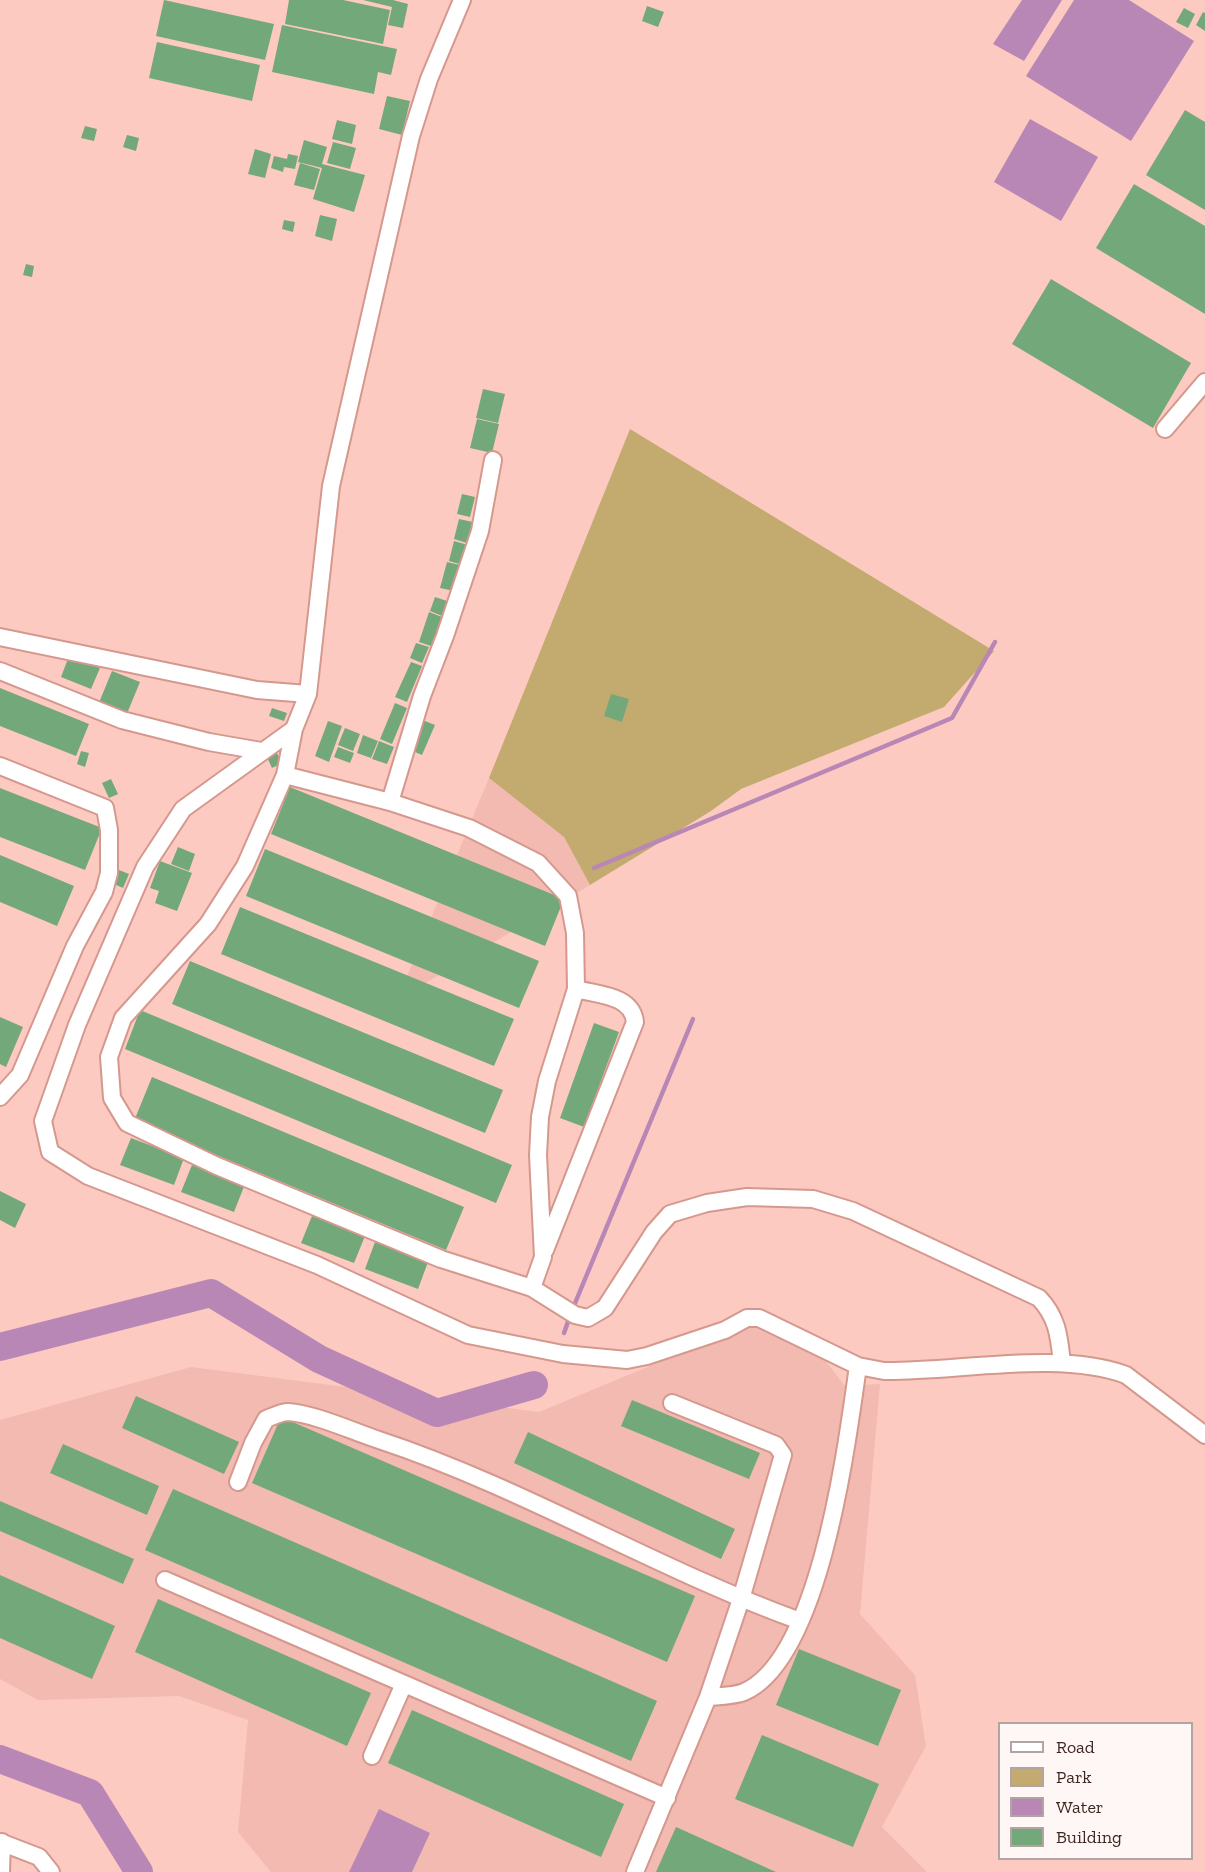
<!DOCTYPE html>
<style>
body{margin:0}
#map{position:relative;width:1205px;height:1872px;overflow:hidden;background:#fdcac1;font-family:"Zilla Slab",serif}
canvas{display:block}
.legend{position:absolute;left:998px;top:1722px;width:195px;height:138px;box-sizing:border-box;background:#fef7f6;border:2px solid #b2a4a2;margin:0;padding:8px 10px;list-style:none;font-size:18px;color:#3f2724}
.legend li{display:flex;align-items:center;gap:12px;height:30px}
.legend b{width:30px;border:2px solid #b2a4a2}
</style>
<div id="map">
<canvas width="1205" height="1872"></canvas>
<ul class="legend">
<li><b style="height:8px;background:#fff"></b>Road</li>
<li><b style="height:16px;background:#c3ab6f"></b>Park</li>
<li><b style="height:16px;background:#b887b5"></b>Water</li>
<li><b style="height:16px;background:#73a87b"></b>Building</li>
</ul>
</div>
<script>
const c = document.querySelector('canvas').getContext('2d');
c.lineJoin = 'round';
function paint(path, color) {
  c.fillStyle = color;
  c.fill(path, 'evenodd');
}
function strokePath(path, color, width, dash) {
  c.strokeStyle = color;
  c.lineWidth = width;
  c.lineCap = dash ? 'butt' : 'round';
  c.setLineDash(dash || []);
  c.stroke(path);
}
paint(new Path2D(`
 M489,778L564,837L590,885L397,1000Z
 M756,1322L821,1355L845,1386L880,1384L860,1614L915,1675L926,1746L882,1827L927,1872H271L238,1832L248,1720L179,1696L38,1700L0,1679V1420L191,1367L539,1412Z`), '#f3bab1');
paint(new Path2D(`
 M630,429L994,651L944,707L741,789L711,811L590,885L564,837L489,778Z`), '#c3ab6f');
paint(new Path2D(`
 M1022,0H1062L1024,61L993,44Z
 M1074,0H1129L1194,41L1131,141L1026,76Z
 M1030,119L1098,157L1061,221L994,182Z
 M379,1809L430,1833L412,1872H349Z`), '#b887b5');
strokePath(new Path2D(`
 M594,868L952,718L995,642
 M573,1308L693,1019
 M564,1333L570,1316`), '#b887b5', 4.5);
strokePath(new Path2D(`
 M0,1347L211,1293L319,1359L437,1413L534,1385
 M0,1759L90,1793L139,1872`), '#b887b5', 28);
paint(new Path2D(`
 M164,0L274,24L265,60L156,36Z
 M289,0H343L390,10L383,44L285,24Z
 M363,0H393L408,4L403,28L388,25L392,7Z
 M647,6L664,12L658,27L642,21Z
 M1184,8L1195,14L1188,28L1176,22Z
 M1203,12L1205,13V31L1196,25Z
 M282,25L397,49L391,75L378,72L374,94L272,72Z
 M157,42L260,65L252,101L149,78Z
 M387,96L410,101L402,135L379,129Z
 M1185,110L1205,122V210L1146,175Z
 M337,120L356,125L352,144L332,139Z
 M85,126L97,129L94,141L81,138Z
 M127,135L139,138L136,151L123,147Z
 M304,140L327,147L322,164L365,175L354,212L313,199L322,168L298,162Z
 M333,142L356,148L350,169L327,163Z
 M255,149L271,154L265,178L248,174Z
 M288,154L298,156L295,169L284,167L283,172L271,168L274,156L287,159Z
 M300,163L320,169L314,190L294,185Z
 M1134,184L1205,226V314L1096,248Z
 M320,215L337,219L332,241L315,236Z
 M284,220L295,222L293,232L282,229Z
 M26,264L34,266L32,277L23,275Z
 M1051,279L1191,363L1153,428L1012,344Z
 M483,389L505,394L498,423L476,418Z
 M477,419L499,424L492,453L470,448Z
 M462,494L475,497L470,517L457,514Z
 M459,519L473,522L467,543L454,539Z
 M454,541L468,545L463,565L449,561Z
 M447,562L460,565L454,591L440,588Z
 M435,597L447,601L442,616L430,611Z
 M429,612L442,617L431,646L419,642Z
 M416,643L429,647L422,663L410,658Z
 M69,656L100,668L91,689L61,677Z
 M411,662L422,666L407,702L395,697Z
 M112,671L140,682L126,716L98,705Z
 M0,688L89,724L76,756L0,726Z
 M611,694L629,699L622,722L604,716Z
 M395,703L407,708L392,744L380,739Z
 M272,708L287,713L284,721L269,716Z
 M420,719L435,725L422,755L408,749L414,731L425,735L415,731Z
 M328,721L342,726L329,762L315,756Z
 M345,728L360,734L353,751L338,745Z
 M363,735L378,741L371,758L357,753Z
 M379,741L394,747L387,764L372,759Z
 M338,747L354,753L350,763L334,757Z
 M81,751L89,753L85,767L77,764Z
 M277,753L282,763L272,768L267,757Z
 M111,779L118,794L109,798L102,783Z
 M290,787L564,899L545,946L271,834Z
 M0,788L102,828L85,870L0,837Z
 M178,847L195,854L189,871L171,864Z
 M265,849L539,961L519,1008L246,896Z
 M0,855L74,886L57,926L0,902Z
 M160,861L192,873L177,911L155,903L159,891L150,888Z
 M114,868L129,874L123,888L109,882Z
 M240,907L514,1019L494,1066L221,954Z
 M190,961L503,1090L485,1133L172,1004Z
 M140,1010L512,1165L496,1203L125,1049Z
 M0,1017L23,1027L6,1067L0,1064Z
 M594,1023L619,1032L584,1127L560,1118Z
 M152,1077L464,1207L446,1250L134,1121Z
 M131,1138L184,1158L174,1185L120,1165Z
 M192,1165L245,1184L234,1212L181,1192Z
 M0,1191L26,1204L15,1228L0,1220Z
 M312,1216L365,1236L354,1263L301,1243Z
 M375,1242L428,1262L418,1289L365,1269Z
 M136,1396L239,1442L224,1474L122,1428Z
 M632,1400L760,1453L749,1479L621,1426Z
 M281,1417L695,1596L667,1662L252,1483Z
 M528,1432L735,1529L721,1559L514,1463Z
 M63,1444L159,1486L147,1515L50,1473Z
 M173,1489L657,1701L631,1761L145,1550Z
 M0,1501L134,1559L123,1584L0,1531Z
 M0,1575L115,1626L92,1679L0,1638Z
 M158,1599L371,1693L347,1746L135,1652Z
 M799,1649L901,1690L878,1746L776,1705Z
 M412,1710L624,1804L601,1857L388,1763Z
 M762,1735L879,1784L853,1847L735,1799Z
 M676,1827L776,1872H656Z`), '#73a87b');
const minor = new Path2D(`
 M462,0L429,79L411,136L331,486L308,694L294,729L183,809L145,867L77,1025L43,1121L50,1152L88,1176L317,1265L468,1335L563,1354L627,1360L647,1356L725,1330L747,1318H759L858,1366L884,1371C956,1372 1060,1350 1126,1375L1205,1435
 M1165,429L1205,382
 M0,637L257,690L308,694
 M0,671L122,720L209,742L261,751
 M294,729L285,775L245,866L208,924L123,1018L109,1057L112,1098L127,1123L217,1166L441,1259L532,1288L575,1315L588,1318L605,1308L654,1232L670,1214L707,1203L747,1197L813,1199L853,1211L1039,1298C1058,1318 1059,1337 1062,1363
 M0,766L105,808L109,830V873L104,892L75,946L20,1075L0,1097
 M285,775L390,802L469,828L538,863L568,896L575,933L576,989L547,1081L540,1117L538,1155L543,1257L532,1288
 M390,802L422,696L445,636L480,531L493,460
 M545,1250L635,1022C632,995 598,995 576,989
 M672,1403L776,1445L783,1455L741,1599L708,1697
 M238,1482L253,1443L266,1419C272,1417 281,1412 288,1412C315,1414 352,1431 379,1440C524,1488 656,1569 800,1621
 M165,1580L667,1798
 M372,1756L403,1686
 M0,1842L39,1857L51,1872
 M1,1872L2,1842
 M635,1872L708,1697C719,1696 735,1696 744,1692C821,1658 847,1442 858,1366`);
strokePath(minor, '#d5988e', 20);
strokePath(minor, '#fff', 16);
</script>
